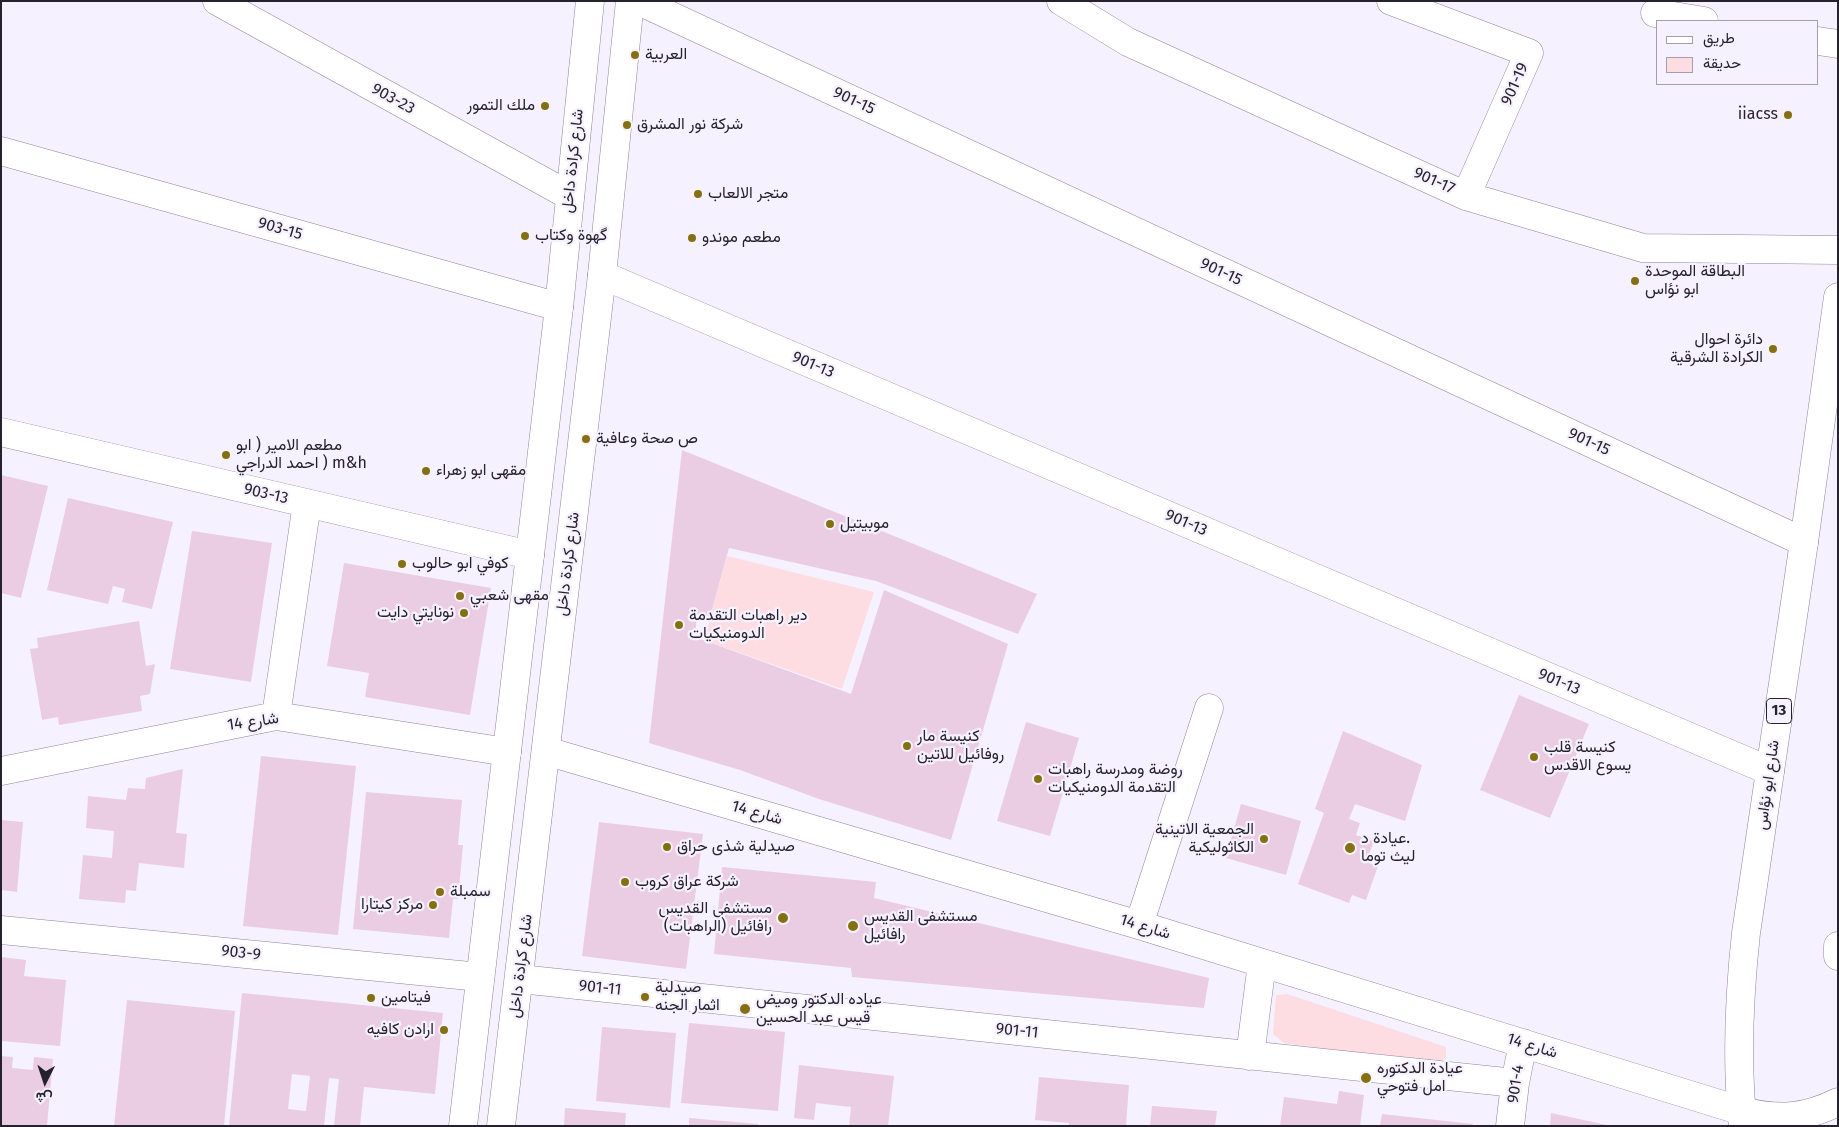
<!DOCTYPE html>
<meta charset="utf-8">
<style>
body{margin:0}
#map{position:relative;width:1839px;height:1127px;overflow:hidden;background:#f6f1fe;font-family:"Fira Sans",Vazirmatn,sans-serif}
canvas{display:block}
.frame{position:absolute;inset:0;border:2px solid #26222d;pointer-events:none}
.legend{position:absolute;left:1656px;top:20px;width:162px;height:65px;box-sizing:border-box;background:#f6f1fe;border:1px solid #a39eaa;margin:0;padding:6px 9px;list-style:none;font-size:15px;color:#26222d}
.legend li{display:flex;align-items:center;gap:10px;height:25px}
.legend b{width:25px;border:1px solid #a39eaa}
.north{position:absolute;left:20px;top:1057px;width:50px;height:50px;-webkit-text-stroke:4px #f6f1fe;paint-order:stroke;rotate:184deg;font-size:14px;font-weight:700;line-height:20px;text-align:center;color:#26222d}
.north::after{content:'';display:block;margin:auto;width:18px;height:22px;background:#26222d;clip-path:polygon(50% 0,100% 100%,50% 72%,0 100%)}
</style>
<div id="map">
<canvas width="1839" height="1127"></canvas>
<div class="frame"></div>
<ul class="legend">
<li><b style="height:6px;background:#fff"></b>طريق</li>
<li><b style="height:14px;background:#fddce2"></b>حديقة</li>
</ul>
<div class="north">ش</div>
</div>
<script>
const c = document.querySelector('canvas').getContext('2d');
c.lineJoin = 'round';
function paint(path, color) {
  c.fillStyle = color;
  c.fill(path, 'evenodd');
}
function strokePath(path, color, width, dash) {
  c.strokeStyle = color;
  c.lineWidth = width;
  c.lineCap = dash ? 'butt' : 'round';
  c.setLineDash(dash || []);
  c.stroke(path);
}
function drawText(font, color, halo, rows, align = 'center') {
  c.font = font + ' "Fira Sans",Vazirmatn,sans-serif';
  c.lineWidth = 4.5;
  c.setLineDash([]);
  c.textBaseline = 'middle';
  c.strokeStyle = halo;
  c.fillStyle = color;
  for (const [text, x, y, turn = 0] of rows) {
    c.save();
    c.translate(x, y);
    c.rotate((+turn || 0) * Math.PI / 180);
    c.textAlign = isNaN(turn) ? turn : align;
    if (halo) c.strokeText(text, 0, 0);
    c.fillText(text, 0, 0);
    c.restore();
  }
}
paint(new Path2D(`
 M727,556L874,592L842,689L704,640Z
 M1287,994L1446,1047V1056L1438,1066L1284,1043L1273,1034L1276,995Z`), '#fddce2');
paint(new Path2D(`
 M682,450L1037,594L1018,634L876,581L729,548L710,617L697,615L695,637L851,694L884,590L1008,644L951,840L819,799L740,770L649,743Z
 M1,475L48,486L21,598L1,593Z
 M68,498L173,522L152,609L122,602L125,589L113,586L108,604L47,590Z
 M192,531L272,543L251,682L170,669Z
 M344,563L491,588L470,715L365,697L369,673L327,666Z
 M139,621L146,666L155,664L150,694L140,696L142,711L59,725L58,717L42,720L30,649L38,648L37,638Z
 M1519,695L1589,724L1550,818L1480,790Z
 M1026,722L1079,738L1050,836L997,821Z
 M1343,731L1422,765L1405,821L1355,804L1349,819L1360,823L1356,835L1374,841L1366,862L1378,866L1366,900L1352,895L1349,903L1298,884L1324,813L1315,809Z
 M261,756L356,766L338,935L243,926Z
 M183,769L176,833L187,834L184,868L139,863L136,891L126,890L125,903L79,899L83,855L112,858L114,831L86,828L88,796L126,800L128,788L145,789L146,778Z
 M366,792L462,800L458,845H463L458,899H453L449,938L353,929Z
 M1241,804L1301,821L1286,875L1226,858Z
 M1,820L23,822L17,892L1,890Z
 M599,822L703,834L686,969L582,956Z
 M722,867L876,882L874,898L1209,978L1204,1008L852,977L851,968L714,954Z
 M1,957L26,960L24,976L66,980L60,1046L1,1041Z
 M242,993L443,1013L435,1094L364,1087L360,1126H334L339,1079L329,1078L324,1126H229ZM292,1074L310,1076L306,1111L288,1109Z
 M127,1000L235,1011L224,1126H114Z
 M689,1023L785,1032L778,1111L681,1103Z
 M602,1027L676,1033L670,1108L596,1101Z
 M1,1056L13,1057L12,1068L33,1070L34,1057L53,1059L47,1126H1Z
 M799,1065L894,1076L888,1126H849L851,1107L816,1103L814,1120L794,1118Z
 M1039,1077L1129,1085L1126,1126H1069V1123L1035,1120Z
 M1339,1091L1364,1095L1360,1126H1280L1284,1097L1337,1104Z
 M1152,1106L1217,1111L1215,1126H1150Z
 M565,1108L626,1113L625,1126H564Z
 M1551,1113L1607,1125V1126H1550Z
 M1382,1114L1473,1124L1472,1126H1380Z
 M689,1118L758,1124V1126H689Z`), '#eacde3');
const minor = new Path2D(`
 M217,1L570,196
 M639,1L1804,542
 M1061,1L1128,42L1466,196L1643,248L1838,250
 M1391,1L1529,53L1466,196
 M1655,13L1704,21
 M1818,41L1838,44
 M1,151L559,307
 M602,275L1770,771
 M1,432L530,555
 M276,716L307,503
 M546,751L1139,925L1742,1111
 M1,771L276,716L507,752
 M1139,925L1209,708
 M1,930L480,977
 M520,979L1515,1083
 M1250,1056L1262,963
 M1510,1126L1515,1083L1523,1043`);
const major = new Path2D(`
 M1838,946V956
 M1742,1111C1778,1120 1804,1119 1838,1102
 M463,1126L559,307L590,1
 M501,1126L602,275L630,1
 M1743,1126C1736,1062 1739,997 1746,933L1804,542L1838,297`);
strokePath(minor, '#8f839f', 29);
strokePath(major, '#8f839f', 29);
strokePath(minor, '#fff', 28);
strokePath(major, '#fff', 28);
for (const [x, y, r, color] of [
 [635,55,5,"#847010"],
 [545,106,5,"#847010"],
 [1788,115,5,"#847010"],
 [627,125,5,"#847010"],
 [698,194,5,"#847010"],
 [525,236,5,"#847010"],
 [692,238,5,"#847010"],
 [1635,281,5,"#847010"],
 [1773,349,5,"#847010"],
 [586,439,5,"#847010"],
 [226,455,5,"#847010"],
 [426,471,5,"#847010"],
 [830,524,5,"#847010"],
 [402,564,5,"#847010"],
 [460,596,5,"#847010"],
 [464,613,5,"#847010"],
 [679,625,5,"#847010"],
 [907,746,5,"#847010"],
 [1534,757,5,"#847010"],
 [1038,779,5,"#847010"],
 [1264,839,5,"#847010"],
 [667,847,5,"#847010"],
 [1350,848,6,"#847010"],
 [625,882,5,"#847010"],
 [440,892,5,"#847010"],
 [433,905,5,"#847010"],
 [783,918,6,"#847010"],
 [853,926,6,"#847010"],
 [645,997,5,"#847010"],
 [371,998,5,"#847010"],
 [745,1009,6,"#847010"],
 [444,1030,5,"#847010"],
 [1366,1078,6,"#847010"]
]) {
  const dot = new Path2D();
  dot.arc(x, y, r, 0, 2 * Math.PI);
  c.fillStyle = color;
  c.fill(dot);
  strokePath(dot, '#f6f1fe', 2);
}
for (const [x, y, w] of [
 [1779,711,25]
]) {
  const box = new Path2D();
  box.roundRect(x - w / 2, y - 12.5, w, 25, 4);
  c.fillStyle = '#f6f1fe';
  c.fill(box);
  strokePath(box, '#26222d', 1);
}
drawText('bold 15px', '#26222d', null, [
 ["13",1779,711]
]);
drawText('16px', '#26222d', '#f6f1fe', [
 ["العربية",645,55],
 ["ملك التمور",535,106,"right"],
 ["iiacss",1778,115,"right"],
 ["شركة نور المشرق",637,125],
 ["متجر الالعاب",708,194],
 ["گهوة وكتاب",535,236],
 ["مطعم موندو",702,238],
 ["البطاقة الموحدة",1645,272],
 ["ابو نؤاس",1645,290],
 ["دائرة احوال",1763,340,"right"],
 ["الكرادة الشرقية",1763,358,"right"],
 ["ص صحة وعافية",596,439],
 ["مطعم الامير ( ابو",236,446],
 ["احمد الدراجي ) m&h",236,464],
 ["مقهى ابو زهراء",436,471],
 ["موبيتيل",840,524],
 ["كوفي ابو حالوب",412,564],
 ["مقهى شعبي",470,596],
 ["نونايتي دايت",454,613,"right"],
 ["دير راهبات التقدمة",689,616],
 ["الدومنيكيات",689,634],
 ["كنيسة مار",917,737],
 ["روفائيل للاتين",917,755],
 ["كنيسة قلب",1544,748],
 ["يسوع الاقدس",1544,766],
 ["روضة ومدرسة راهبات",1048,770],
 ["التقدمة الدومنيكيات",1048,788],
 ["الجمعية الاتينية",1254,830,"right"],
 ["الكاثوليكية",1254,848,"right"],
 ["عيادة د.",1361,839],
 ["ليث توما",1361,857],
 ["صيدلية شذى حراق",677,847],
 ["شركة عراق كروب",635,882],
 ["سمبلة",450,892],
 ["مركز كيتارا",423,905,"right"],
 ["مستشفى القديس",772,909,"right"],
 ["رافائيل (الراهبات)",772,927,"right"],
 ["مستشفى القديس",864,917],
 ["رافائيل",864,935],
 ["صيدلية",655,988],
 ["اثمار الجنه",655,1006],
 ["فيتامين",381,998],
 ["عياده الدكتور وميض",756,1000],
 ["قيس عبد الحسين",756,1018],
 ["ارادن كافيه",434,1030,"right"],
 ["عيادة الدكتوره",1377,1069],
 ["امل فتوحي",1377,1087]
], 'left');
drawText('16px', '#26222d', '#f6f1fe', [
 ["901-19",1515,84,-66],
 ["903-23",393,99,29],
 ["901-15",854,101,25],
 ["شارع كرادة داخل",573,161,-84],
 ["901-17",1434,181,24],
 ["903-15",280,229,16],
 ["901-15",1221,272,25],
 ["901-13",813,365,23],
 ["901-15",1589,442,25],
 ["903-13",266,494,13],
 ["901-13",1186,523,23],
 ["شارع كرادة داخل",568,564,-83],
 ["901-13",1559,682,23],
 ["شارع 14",253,722,-8],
 ["شارع ابو نؤاس",1768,785,-82],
 ["شارع 14",757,813,16],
 ["شارع 14",1145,927,17],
 ["903-9",241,953,6],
 ["شارع كرادة داخل",521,966,-83],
 ["901-11",600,988,6],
 ["901-11",1017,1031,6],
 ["شارع 14",1532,1046,17],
 ["901-4",1516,1084,-81]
]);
</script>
